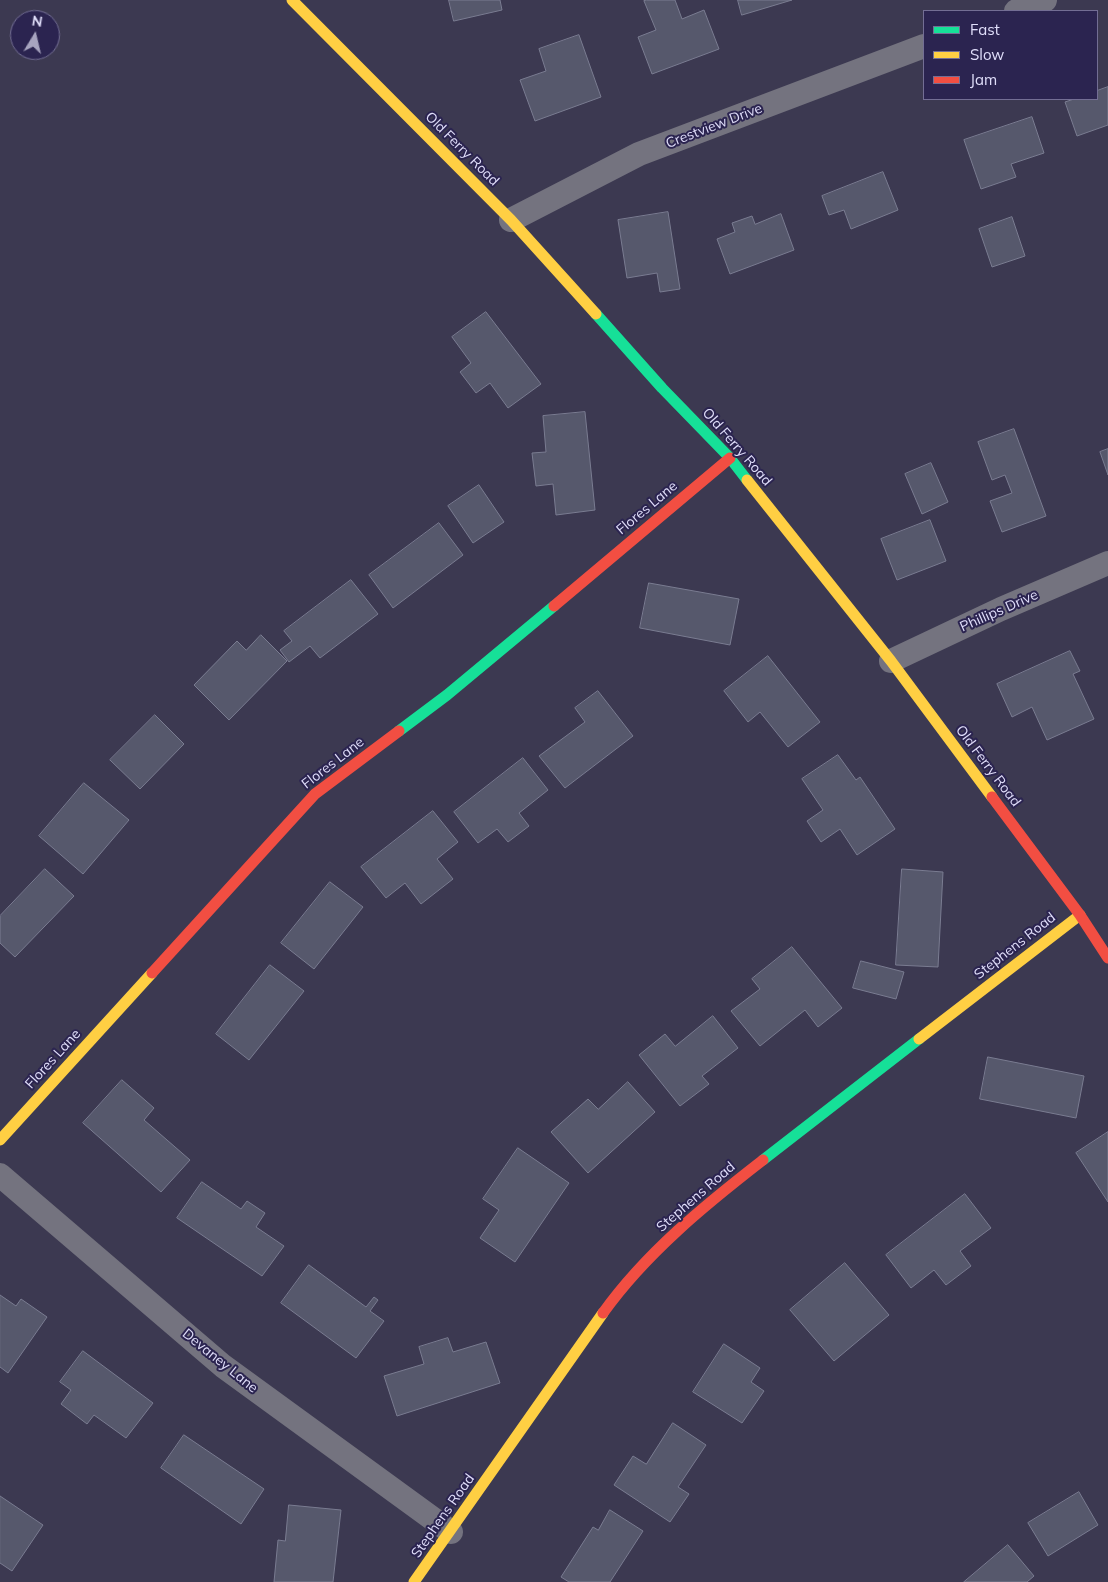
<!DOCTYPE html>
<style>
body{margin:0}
#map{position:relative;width:1108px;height:1582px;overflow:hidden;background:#3c3951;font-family:Mulish,sans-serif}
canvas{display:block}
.legend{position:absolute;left:923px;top:10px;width:175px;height:90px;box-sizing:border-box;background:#2b2450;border:1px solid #736e94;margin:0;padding:6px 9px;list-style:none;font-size:15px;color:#e0defa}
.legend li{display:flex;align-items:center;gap:10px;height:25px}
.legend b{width:25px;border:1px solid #736e94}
.north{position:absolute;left:10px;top:10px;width:50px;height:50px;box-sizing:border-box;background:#2b2450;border:1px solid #736e94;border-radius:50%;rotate:9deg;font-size:14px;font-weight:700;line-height:20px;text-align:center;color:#e0defa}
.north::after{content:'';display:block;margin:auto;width:18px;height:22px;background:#a7a4bf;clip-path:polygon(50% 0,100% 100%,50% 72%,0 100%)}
</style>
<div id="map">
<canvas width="1108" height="1582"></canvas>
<ul class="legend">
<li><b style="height:6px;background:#16e098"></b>Fast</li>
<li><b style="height:6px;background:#ffcf43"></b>Slow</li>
<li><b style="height:6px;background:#f24e42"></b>Jam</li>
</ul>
<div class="north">N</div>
</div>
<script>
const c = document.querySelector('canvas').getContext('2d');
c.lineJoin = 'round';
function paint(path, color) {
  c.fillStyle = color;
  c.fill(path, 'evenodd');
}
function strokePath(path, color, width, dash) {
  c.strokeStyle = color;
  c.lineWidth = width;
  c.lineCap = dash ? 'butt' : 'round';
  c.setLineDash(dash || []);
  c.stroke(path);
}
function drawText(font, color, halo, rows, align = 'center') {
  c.font = font + ' Mulish,sans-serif';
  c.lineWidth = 4;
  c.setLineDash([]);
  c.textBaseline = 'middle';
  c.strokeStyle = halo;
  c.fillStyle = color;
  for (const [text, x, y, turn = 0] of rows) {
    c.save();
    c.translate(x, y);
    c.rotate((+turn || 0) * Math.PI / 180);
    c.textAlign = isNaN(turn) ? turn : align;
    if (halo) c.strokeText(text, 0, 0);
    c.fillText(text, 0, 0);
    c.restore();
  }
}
const building = new Path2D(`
 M449,0H500L502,10L454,21Z
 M647,0H675L682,19L704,10L719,49L652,74L638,37L656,30L644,1Z
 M738,0H792L742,15Z
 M579,35L601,97L535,121L520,80L546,71L539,49Z
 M1108,87V125L1077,136L1065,102L1074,99H1097V91Z
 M1032,117L1044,153L1011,164L1016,177L981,189L964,140Z
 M883,172L898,210L851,229L844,210L829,215L822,196Z
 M668,212L680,289L660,292L657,273L627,278L618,220Z
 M781,214L794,250L730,274L717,239L735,232L732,223L752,216L755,224Z
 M1012,217L1025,256L992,267L979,229Z
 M486,312L541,384L508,408L490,383L476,393L460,372L471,363L452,337Z
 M585,412L595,510L556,515L553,484L536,486L532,453L546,452L543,416Z
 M1014,429L1046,516L1002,532L990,501L1012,493L1005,475L992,480L978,442Z
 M1108,449V475L1100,452Z
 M931,463L948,502L922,514L905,474Z
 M479,485L504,522L473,543L448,506Z
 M930,520L946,561L897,580L881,539Z
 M439,523L463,555L393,608L369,575Z
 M351,580L378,614L320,658L310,646L289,662L280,650L292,641L284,631Z
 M649,583L739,599L730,645L640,628Z
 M261,635L287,661L229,720L194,685L237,641L246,650Z
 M1070,651L1080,671L1073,674L1094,719L1047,740L1032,707L1012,717L997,684Z
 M768,656L820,722L788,747L760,712L748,722L724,691Z
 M598,691L633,736L565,788L539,756L585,722L575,708Z
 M155,715L184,744L140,789L110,760Z
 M838,755L856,780L860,777L895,829L857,855L840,829L821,842L807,821L823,810L802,779Z
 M523,758L548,790L519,813L529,826L508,842L497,829L478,843L454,812Z
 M84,783L129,820L83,874L39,836Z
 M433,811L458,842L437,859L453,879L421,904L405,883L386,898L361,867Z
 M45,869L74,896L15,957L0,943V916Z
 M902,869L943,872L938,967L896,965Z
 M330,882L363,907L314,969L281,943Z
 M792,947L842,1008L818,1027L805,1010L760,1046L731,1011L760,989L752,979Z
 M861,961L904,972L896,999L853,988Z
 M270,965L304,991L249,1060L216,1034Z
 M713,1016L738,1048L702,1076L709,1084L680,1106L639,1055L665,1034L675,1046Z
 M988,1057L1084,1076L1076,1118L980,1099Z
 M122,1080L154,1108L144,1120L190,1160L161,1192L83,1123Z
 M628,1082L655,1112L588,1173L551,1132L588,1099L598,1109Z
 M1108,1132V1202L1076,1153Z
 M518,1148L569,1183L515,1262L480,1238L499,1210L483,1199Z
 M202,1182L241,1209L247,1201L265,1213L256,1227L284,1246L262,1276L177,1218Z
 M965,1194L991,1228L960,1251L971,1266L946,1285L934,1270L911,1288L886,1255Z
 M845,1263L889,1315L834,1361L790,1310Z
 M309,1265L366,1307L374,1297L378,1300L370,1311L384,1321L356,1358L281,1303Z
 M0,1295L16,1306L21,1299L47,1317L8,1373L0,1367Z
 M448,1338L453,1352L486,1342L500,1383L397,1416L384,1376L424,1364L419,1347Z
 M724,1344L760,1368L751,1382L764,1391L742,1423L693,1392Z
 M83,1351L153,1403L126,1438L94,1415L87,1424L61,1404L71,1390L60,1382Z
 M673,1423L706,1445L678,1487L689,1494L670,1522L614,1485L633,1456L646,1464Z
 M184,1435L264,1489L241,1524L161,1468Z
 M1079,1492L1098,1525L1048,1556L1028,1523Z
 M0,1496L43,1525L12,1571L0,1563Z
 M289,1505L341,1510L333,1582H274L278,1540L285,1541Z
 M610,1510L643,1531L610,1582H569L561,1577L593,1527L598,1530Z
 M1008,1545L1034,1576L1027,1582H964Z`);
paint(building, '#56586c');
strokePath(building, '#7a7c91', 1);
strokePath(new Path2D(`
 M1016,11L1045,0
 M511,220L639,154L924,46
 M891,661L1001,609L1108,563
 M0,1175L223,1366L451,1532`), '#74737f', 24);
strokePath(new Path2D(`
 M596,314L662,388L730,458L747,480
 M399,731L447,695L554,606
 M763,1160L919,1039`), '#16e098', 11);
strokePath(new Path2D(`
 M292,0L511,220L596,314
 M747,480L891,661L992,797
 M919,1039L1080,915
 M0,1140L152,973
 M414,1582L603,1313`), '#ffcf43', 11);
strokePath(new Path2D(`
 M554,606L730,458
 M992,797L1080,915L1108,958
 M152,973L315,794L399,731
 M603,1313C646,1253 705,1205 763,1160`), '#f24e42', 11);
drawText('14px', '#e0defa', '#2b2450', [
 ["Crestview Drive",714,126,-21],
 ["Old Ferry Road",462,149,45],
 ["Old Ferry Road",737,447,49],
 ["Flores Lane",647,508,-40],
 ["Phillips Drive",999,611,-24],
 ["Flores Lane",333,763,-38],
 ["Old Ferry Road",988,766,53],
 ["Stephens Road",1015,946,-38],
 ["Flores Lane",53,1059,-48],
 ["Stephens Road",696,1197,-41],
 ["Devaney Lane",220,1361,39],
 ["Stephens Road",443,1516,-55]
]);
</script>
